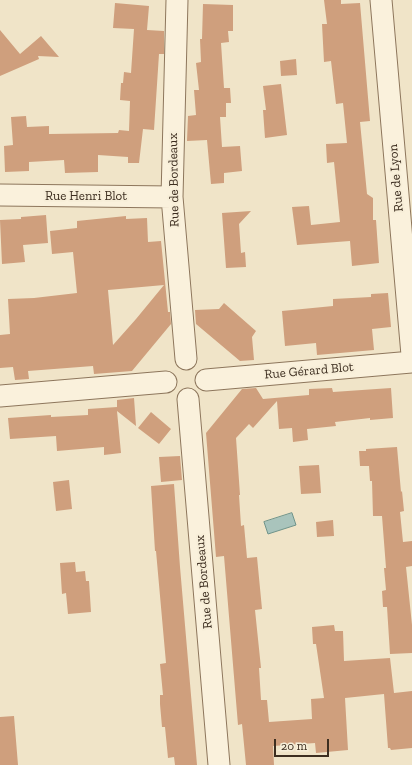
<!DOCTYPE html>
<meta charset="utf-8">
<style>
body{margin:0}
#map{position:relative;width:412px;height:765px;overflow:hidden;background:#f0e4c8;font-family:"Zilla Slab",serif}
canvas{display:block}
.scale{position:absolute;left:274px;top:739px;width:55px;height:18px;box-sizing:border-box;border:2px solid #3d2e20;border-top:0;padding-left:5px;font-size:12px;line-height:14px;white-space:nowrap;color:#3d2e20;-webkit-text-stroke:3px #f7eed8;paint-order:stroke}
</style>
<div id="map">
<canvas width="412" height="765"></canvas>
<div class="scale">20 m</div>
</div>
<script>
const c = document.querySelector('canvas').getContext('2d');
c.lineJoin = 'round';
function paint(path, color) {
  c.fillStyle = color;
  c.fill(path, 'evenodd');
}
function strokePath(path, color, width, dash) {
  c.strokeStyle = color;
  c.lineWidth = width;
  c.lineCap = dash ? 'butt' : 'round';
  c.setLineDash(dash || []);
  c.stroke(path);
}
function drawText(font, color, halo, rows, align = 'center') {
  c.font = font + ' "Zilla Slab",serif';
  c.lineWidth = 4;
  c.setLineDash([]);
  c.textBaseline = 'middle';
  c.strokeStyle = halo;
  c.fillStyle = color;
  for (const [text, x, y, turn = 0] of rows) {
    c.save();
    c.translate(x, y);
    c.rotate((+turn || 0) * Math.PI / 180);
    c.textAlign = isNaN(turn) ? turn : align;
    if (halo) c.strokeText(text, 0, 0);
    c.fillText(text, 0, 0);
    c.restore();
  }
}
const water = new Path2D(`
 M292,513L296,525L268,534L264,522Z`);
paint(water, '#a9c4bc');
strokePath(water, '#6f938a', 1);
paint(new Path2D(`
 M324,0H341V4L360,3L370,121L360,122L367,194L373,198V220H376L379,263L352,266L350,241L297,245L292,207L309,206L311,225L340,222L334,162L327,163L326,144L347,143L343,103L336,104L331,61L324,62L322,24H327Z
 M115,3L149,6L147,30L164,31V54H159L154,130L143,129L139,163H128V157L98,155V172L65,173L64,160L29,162V171L5,172L4,146L13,145L11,117L26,116L27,127L49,126V134L118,133L119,130L129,131L130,101L120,100L121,83H123L124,72L131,73L134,29L113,28Z
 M203,4L233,5V31H228L229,42L221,43L224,88H230L231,103H226V117H220L222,147L240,146L242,171L224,173V183L211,184L207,140L187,141L188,116L196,115L194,90H199L196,63L201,62L200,39H202Z
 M0,30L20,54L41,36L59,57L38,56L39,59L0,76Z
 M296,59L297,75L281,76L280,61Z
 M281,84L287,135L265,138L263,110H266L263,86Z
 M251,211L239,224L241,253L245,252L246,267L226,268L222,213Z
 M46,215L48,243L23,245L25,262L2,264L0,220L21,219V217Z
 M126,216V219L147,218L148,242L161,241L168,312H170L171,324L132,371L94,374L93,366L28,371L29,379L15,380L13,367L0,368V335L10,334L8,299L34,298L77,293L73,252L52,254L50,231L77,228V221ZM164,285L136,319L113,345L108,290Z
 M388,293L391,327L372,329L374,350L317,355L316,343L285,346L282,311L333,306V299L371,297V294Z
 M224,303L256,331L252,337L254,360L240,361L196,324L195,310L219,309Z
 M256,388L263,399L309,395V389L332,388L333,392L391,388L393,418L370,420V418L335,422L336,426L307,429L308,440L293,442L292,428L279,429L277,401L253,428L249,424L236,438L240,495H239L241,526L244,525L247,558L257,557L262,609L255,610L261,668H259L261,700H267L269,722L312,719L311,699L324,698L316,644H313L312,627L334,625L335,631H343L344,661L390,658L394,693L412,691V748L391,750L390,748H388L384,694L345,698L348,750L316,753L315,743L273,746L274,765H246L242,724L238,725L224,556L216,557L206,433L242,389Z
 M134,398L136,426L117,411L121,453L104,455V447L57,451L56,436L10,439L8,418L51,415V417L88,415V409L117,407V400Z
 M151,412L171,429L159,444L138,428Z
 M397,447L401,492L402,491L404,511L400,512L403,542L412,541V566L406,567L412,625V653L390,654L387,607H383L382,591L386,590L384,568H386L382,516H373L372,481H370L369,466H360L359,451H366V449Z
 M180,456L182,480L161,482L159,457Z
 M319,465L321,493L301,494L299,466Z
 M69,480L72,509L56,511L53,482Z
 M174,484L180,567L197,765H175L174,757L168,758L165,727H162L160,704V695H163L160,664L166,663L156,551H155L151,486Z
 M333,520L334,536L317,537L316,522Z
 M75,562L76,572L85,571L86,581H89L91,612L68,614L66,593L62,594L60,563Z
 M14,716L18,765H0V717Z`), '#cf9f7d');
const street = new Path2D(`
 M177,0L172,197L186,359
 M381,0L412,355
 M0,195L172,197
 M206,380L412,362
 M0,396L166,382
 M188,399L219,765`);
strokePath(street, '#8d765c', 23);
strokePath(street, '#faf1dc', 21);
drawText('13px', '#3d2e20', '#f7eed8', [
 ["Rue de Lyon",396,178,-95],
 ["Rue de Bordeaux",174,180,-91],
 ["Rue Henri Blot",86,196],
 ["Rue Gérard Blot",309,371,-5],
 ["Rue de Bordeaux",204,582,-95]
]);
</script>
